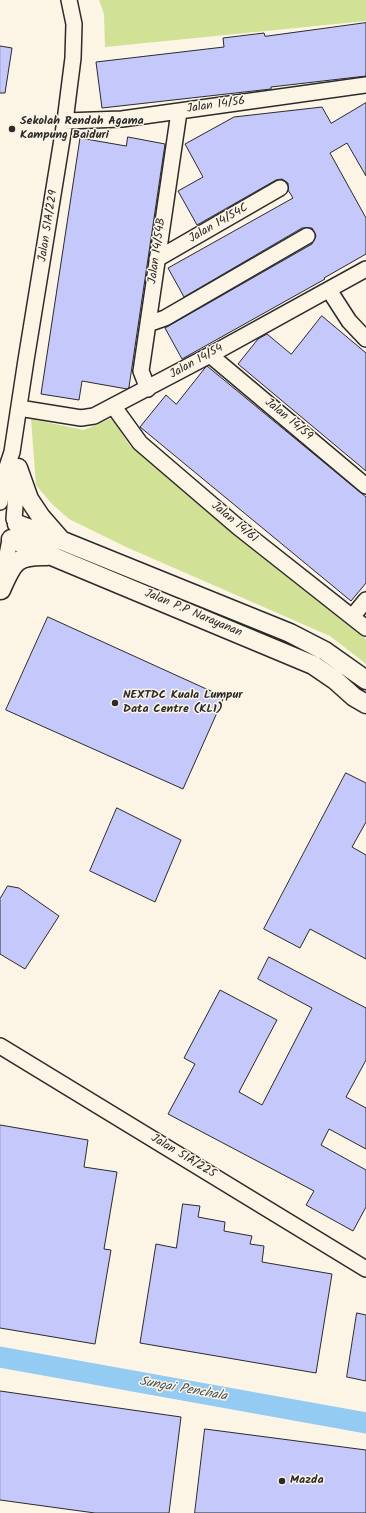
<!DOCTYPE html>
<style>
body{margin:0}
canvas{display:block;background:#fcf5e5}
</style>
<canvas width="366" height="1513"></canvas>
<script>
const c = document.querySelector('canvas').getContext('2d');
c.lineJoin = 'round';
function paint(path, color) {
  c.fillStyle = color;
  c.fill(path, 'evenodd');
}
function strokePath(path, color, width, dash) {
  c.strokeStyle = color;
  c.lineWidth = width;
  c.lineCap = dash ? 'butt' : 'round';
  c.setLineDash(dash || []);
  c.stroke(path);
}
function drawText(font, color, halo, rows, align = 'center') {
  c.font = font + ' Kalam,sans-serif';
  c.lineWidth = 3;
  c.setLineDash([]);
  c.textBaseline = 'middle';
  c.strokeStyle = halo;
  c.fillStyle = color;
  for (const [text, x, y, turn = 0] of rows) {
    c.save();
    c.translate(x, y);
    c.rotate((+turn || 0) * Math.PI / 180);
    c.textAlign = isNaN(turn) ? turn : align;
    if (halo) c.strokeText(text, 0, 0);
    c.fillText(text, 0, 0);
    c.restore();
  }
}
paint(new Path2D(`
 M99,0H366V21L105,47L104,14Z
 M112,418L130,446L366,639V664L330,636L126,547L69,519L51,503L36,485L31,419L84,430Z`), '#d1e296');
strokePath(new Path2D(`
 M0,1357L366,1423`), '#93cbf2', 21);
const building = new Path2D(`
 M366,23V76L271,87V89L102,108L96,62L224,47L223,38L264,33L265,36Z
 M0,46L12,48L5,93H0Z
 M366,103V176L347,143L330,153L366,218V254L324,278L325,279L182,359L165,328L312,244L316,236L312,228H302L184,297L168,268L293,198L288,190V183L282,179L276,180L197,225L178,191L203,177L185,144L234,117L322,107L331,123Z
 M128,137L165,144L129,387L127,389L82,381L79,400L41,394L80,138L126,146Z
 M322,316L366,353V471L238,364L258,339L267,334L291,354Z
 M207,366L366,497V583L351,601L140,427L166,395L176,404Z
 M48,617L224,697L183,789L6,710Z
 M346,773L366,783V822L352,847L366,855V959L310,929L300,948L264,929Z
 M117,808L181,840L155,902L90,871Z
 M8,886L19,888L59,916L25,969L0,954V899Z
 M269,957L366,1008V1060L346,1097L366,1108V1149L329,1129L321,1145L366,1170V1207L353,1231L306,1205L314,1191L168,1114L195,1064L184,1058L220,990L277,1020L239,1092L262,1105L312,1008L258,979Z
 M0,1125L88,1140L84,1167L117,1172L104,1249L111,1250L95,1344L0,1328Z
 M183,1204L200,1206L198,1217L225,1222L224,1231L252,1236L250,1244L264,1246L262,1262L332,1274L316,1373L140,1343L156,1244L176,1248Z
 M357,1313L366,1315V1381L347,1377Z
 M0,1391L181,1417L169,1513H95L0,1500Z
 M205,1429L366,1450V1513H195Z`);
paint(building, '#c4c8fa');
strokePath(building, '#2b2b2b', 1);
const minor = new Path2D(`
 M65,121L122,119L366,85
 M157,259L280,188
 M329,290L349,321L366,339
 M148,324L165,318L307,236
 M210,355L366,486
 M148,389L141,371L179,112
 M114,407L140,443L238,527L366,628
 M19,408L81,418L94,416L210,355L366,269
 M0,502L5,473L12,452L26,360L65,121L73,58L74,24L69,0
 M14,519L18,470
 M2,580L10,540
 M352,617L366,600
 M0,1046L366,1269`);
const major = new Path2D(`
 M18,468L29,499L41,517L61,540
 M17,524L63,541L290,633L325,651L366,680
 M11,539L313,665L335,680L354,697L366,704
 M1,590C13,562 16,555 47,556`);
strokePath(minor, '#2b2b2b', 18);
strokePath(major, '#2b2b2b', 21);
strokePath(minor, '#fcf5e5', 15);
strokePath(major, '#fcf5e5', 18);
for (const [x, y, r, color] of [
 [12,129,4,"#2b2b2b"],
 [115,703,4,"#2b2b2b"],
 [282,1481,4,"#2b2b2b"]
]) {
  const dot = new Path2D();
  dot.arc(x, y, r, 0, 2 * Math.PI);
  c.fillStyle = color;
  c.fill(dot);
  strokePath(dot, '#fcf5e5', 1.5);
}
drawText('12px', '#2b2b2b', '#fcf5e5', [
 ["Jalan 14/56",216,106,-8],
 ["Jalan 14/54C",219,224,-30],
 ["Jalan 51A/229",49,226,-81],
 ["Jalan 14/54B",158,251,-82],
 ["Jalan 14/54",197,362,-29],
 ["Jalan 14/59",288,420,40],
 ["Jalan 14/61",234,523,40],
 ["Jalan P.P Narayanan",193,614,23],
 ["Jalan 51A/225",183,1157,31]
]);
drawText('bold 12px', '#2b2b2b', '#fcf5e5', [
 ["Sekolah Rendah Agama",20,122],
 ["Kampung Baiduri",20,136],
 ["NEXTDC Kuala Lumpur",123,696],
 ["Data Centre (KL1)",123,710],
 ["Mazda",290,1481]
], 'left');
drawText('italic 13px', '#45535d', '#fcf5e5', [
 ["Sungai Penchala",183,1390,10]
]);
</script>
